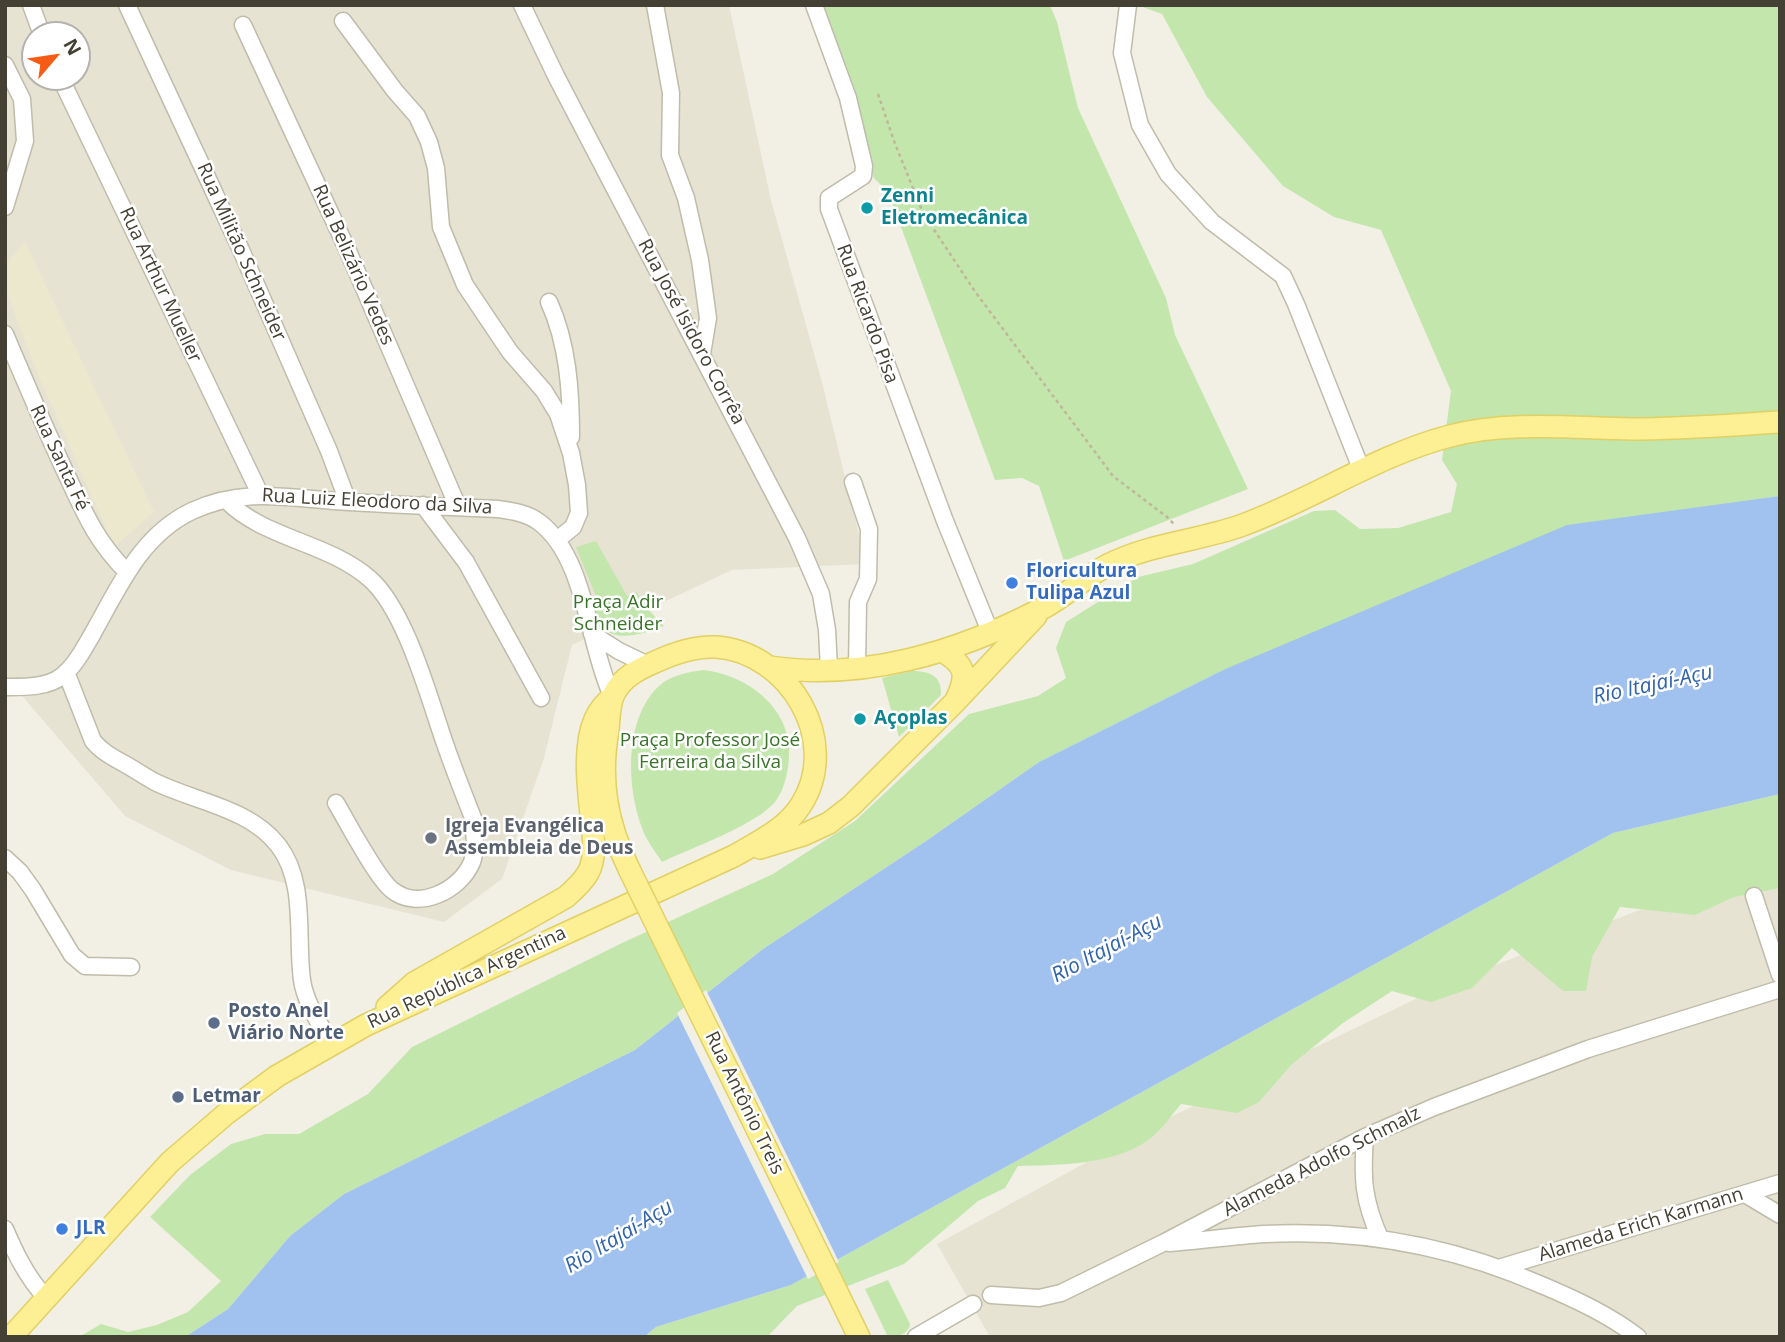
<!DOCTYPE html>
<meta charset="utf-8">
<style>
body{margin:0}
#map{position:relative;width:1785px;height:1342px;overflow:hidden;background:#f2f0e5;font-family:"Open Sans",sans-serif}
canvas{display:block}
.frame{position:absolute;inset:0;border:7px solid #444034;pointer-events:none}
.north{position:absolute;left:21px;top:21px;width:70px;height:70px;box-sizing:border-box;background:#fff;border:2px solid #b4b3ae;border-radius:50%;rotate:61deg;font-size:19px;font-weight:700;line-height:28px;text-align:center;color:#444034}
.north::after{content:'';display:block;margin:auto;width:24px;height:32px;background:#f75c17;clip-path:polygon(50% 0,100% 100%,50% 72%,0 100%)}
</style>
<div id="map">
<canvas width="1785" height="1342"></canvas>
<div class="frame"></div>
<div class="north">N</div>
</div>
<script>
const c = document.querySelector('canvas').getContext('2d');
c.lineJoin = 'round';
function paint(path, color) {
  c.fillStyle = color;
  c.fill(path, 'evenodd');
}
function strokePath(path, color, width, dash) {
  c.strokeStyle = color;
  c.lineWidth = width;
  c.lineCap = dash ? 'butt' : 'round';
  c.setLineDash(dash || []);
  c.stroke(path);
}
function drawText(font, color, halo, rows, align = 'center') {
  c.font = font + ' "Open Sans",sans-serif';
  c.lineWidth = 5;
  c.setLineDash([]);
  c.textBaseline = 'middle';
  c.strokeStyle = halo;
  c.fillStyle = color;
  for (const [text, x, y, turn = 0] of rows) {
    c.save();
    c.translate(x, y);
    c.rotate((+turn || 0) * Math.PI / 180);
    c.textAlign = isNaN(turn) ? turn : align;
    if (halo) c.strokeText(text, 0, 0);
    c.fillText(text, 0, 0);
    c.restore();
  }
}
paint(new Path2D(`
 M5,5H729L771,200L822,382L866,564L732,570L572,645L544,758L502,879L444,922L231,870L125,816L5,676ZM35,35H77V77H35Z
 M1780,874V1337H990L937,1244L1162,1121L1453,981L1692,890Z`), '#e6e3d3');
paint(new Path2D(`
 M25,242L154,512L114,547L34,365L5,288V264Z`), '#ebe8ce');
paint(new Path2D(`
 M809,5H1050L1057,22L1078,108L1166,298L1175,335L1248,489L1064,561L1039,486L1022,478L995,480L888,192L874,178Z
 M1137,5H1780V496L1724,505L1223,670L1039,762L926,841L763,949L635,1050L344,1194L290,1236L228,1309L185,1337H79L101,1324L128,1332L157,1325L188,1312L221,1281L150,1217L190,1175L231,1144L265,1134H299L368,1094L412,1047L622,943L773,874L855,821L969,714L1038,696L1066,678L1056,648L1066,622L1138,577L1193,564L1314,511L1335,510L1360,529L1398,528L1451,512L1457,484L1442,460L1451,391L1381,230L1334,217L1283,186L1207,97L1162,14Z
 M596,541L627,596L637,592L642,603L664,626C645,633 615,645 599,624C595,618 592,610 588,604L597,599L576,547Z
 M704,670C752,676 798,714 788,767C786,779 783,792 775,802C756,825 691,848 662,862C657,854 651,847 647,839C626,797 622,720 659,686C670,675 689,672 704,670Z
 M911,671C929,671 942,675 941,695L899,737L882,678Z
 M1780,794V888L1734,897L1695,915L1620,907L1592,957L1586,991H1563L1512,948L1472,988L1431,1002L1392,991L1343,1023L1291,1065L1259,1102L1237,1113L1181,1104C1171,1116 1160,1132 1147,1141C1111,1165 1060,1165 1018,1166L1005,1188L978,1201L904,1264L797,1306L767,1337H644L656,1327L791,1285L1613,833Z
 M888,1280L910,1324C909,1334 897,1337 888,1337L865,1289Z`), '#c3e6ad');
paint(new Path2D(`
 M1780,496V794L1613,833L791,1285L656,1327L644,1337H185L228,1309L290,1236L344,1194L635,1050L763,949L926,841L1039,762L1223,670L1567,525Z`), '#a1c2ef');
paint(new Path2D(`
 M706,990L839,1262L808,1279L677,1013Z`), '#f2f0e5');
const minor = new Path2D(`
 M31,5L42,35
 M127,5L241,250L329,451L348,502
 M522,5L556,76L797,538L821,594L827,630L829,669
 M655,5L671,93L670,155L686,198L700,260L708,318L702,354
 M814,5L848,98L864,166L863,176L829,198V209L945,521L991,634
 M1128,5L1122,53L1140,125L1168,174L1212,222L1283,276L1296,304L1362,471
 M343,21L395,91L417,116L429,142L436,168L441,227L465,285L510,352L544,391L558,414L571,453L577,485L579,513L573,527L557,540
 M243,25L348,251L458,507
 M5,65L22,99L25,141L5,207
 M60,77L260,494
 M549,302C568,344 571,391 571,437
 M5,334C24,379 43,423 63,467C83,509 94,539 127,572
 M853,482L869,529L868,579L858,602L857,669
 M226,500C264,539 328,542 370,579C405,610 428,694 443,738C452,765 463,792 473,818C474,832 477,848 472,862C460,891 418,911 392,890C376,877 348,823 336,803
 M423,505L466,562L541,698
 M592,634L619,651L648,665
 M66,672L93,741C101,751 112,757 123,763C134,769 144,776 155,782C196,802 249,808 278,845C307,882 296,937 302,980C305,1002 320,1024 331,1044
 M5,687C23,687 47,688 62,676C75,666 85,647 93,633C119,587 141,535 192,511C246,486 292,499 349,502C399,505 448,507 498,509C512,511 527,513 539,522C586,557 588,645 612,696
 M5,858L20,872L33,890L72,955L85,966L131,967
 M1754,896L1780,975
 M1365,1137C1362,1178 1363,1200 1380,1238
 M1745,1194L1780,1215
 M5,1229C16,1255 27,1277 46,1298
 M1169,1243C1200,1241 1232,1236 1264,1234C1361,1229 1456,1247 1544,1286C1577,1300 1609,1315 1638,1337
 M1502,1267L1780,1183
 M991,1295L1039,1298L1061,1293L1163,1243L1365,1137L1434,1107L1588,1049L1780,989
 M916,1337L973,1304`);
const major = new Path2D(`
 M942,651C966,665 968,675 956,700
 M770,667C863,681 959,652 1041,609C1065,597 1084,577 1108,565C1149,544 1197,541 1240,526C1312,500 1377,455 1450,436C1508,421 1572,428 1631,429C1681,429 1730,425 1780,422
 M760,848L803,835L829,823L851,806L955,702L1036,616
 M387,1007L414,983L566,897C574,890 582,883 588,873C597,857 593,833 591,815C588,786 583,746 595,719C599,710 604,705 611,698
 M837,1292L859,1337
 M11,1337L170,1162L227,1113L277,1076L366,1025L734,856C758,842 786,829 801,805C842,741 789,652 716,647C695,646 674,653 655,662C639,669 622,677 614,694C609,704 609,719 608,730C599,781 607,824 629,869`);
strokePath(minor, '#c0bcaa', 19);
strokePath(major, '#e1d063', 24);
strokePath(new Path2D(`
 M878,94L894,141L923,213L976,293L1113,476L1167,517L1175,525`), '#bfb799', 2.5, [3.5, 3.5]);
strokePath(minor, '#fff', 16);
strokePath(major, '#fdef93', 21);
const majorBridge = new Path2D(`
 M629,869L837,1292`);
strokePath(majorBridge, '#e1d063', 24, []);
strokePath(majorBridge, '#fdef93', 21);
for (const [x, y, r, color] of [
 [867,208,7,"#0f9aa8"],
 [1012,583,7,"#3f7fe0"],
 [860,719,7,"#0f9aa8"],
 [431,838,7,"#6b7280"],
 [214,1023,7,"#5c6f8a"],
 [178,1097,7,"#5c6f8a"],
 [62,1229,7,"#3f7fe0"]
]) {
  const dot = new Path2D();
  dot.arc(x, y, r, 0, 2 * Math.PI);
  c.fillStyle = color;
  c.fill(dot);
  strokePath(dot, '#fff', 2.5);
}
drawText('bold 19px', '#0d838f', '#fff', [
 ["Zenni",881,197],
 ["Eletromecânica",881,219],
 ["Açoplas",874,719]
], 'left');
drawText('19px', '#444034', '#fff', [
 ["Rua Militão Schneider",241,252,66],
 ["Rua Belizário Vedes",353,265,66],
 ["Rua Arthur Mueller",160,285,65],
 ["Rua Ricardo Pisa",867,314,70],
 ["Rua José Isidoro Corrêa",691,332,62],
 ["Rua Santa Fé",59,458,65],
 ["Rua Luiz Eleodoro da Silva",377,502,3],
 ["Rua República Argentina",467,978,-25],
 ["Rua Antônio Treis",744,1103,64],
 ["Alameda Adolfo Schmalz",1322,1162,-27],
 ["Alameda Erich Karmann",1641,1225,-17]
]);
drawText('bold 19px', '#366cbe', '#fff', [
 ["Floricultura",1026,572],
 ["Tulipa Azul",1026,594],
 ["JLR",76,1229]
], 'left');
drawText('19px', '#397529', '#fff', [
 ["Praça Adir",618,603],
 ["Schneider",618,625],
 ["Praça Professor José",710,741],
 ["Ferreira da Silva",710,763]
]);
drawText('bold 19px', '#5b616d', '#fff', [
 ["Igreja Evangélica",445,827],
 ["Assembleia de Deus",445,849]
], 'left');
drawText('bold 19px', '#4e5e75', '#fff', [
 ["Posto Anel",228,1012],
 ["Viário Norte",228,1034],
 ["Letmar",192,1097]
], 'left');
drawText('italic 21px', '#3064ae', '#fff', [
 ["Rio Itajaí-Açu",1653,685,-12],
 ["Rio Itajaí-Açu",1107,949,-28],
 ["Rio Itajaí-Açu",619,1237,-31]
]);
</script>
